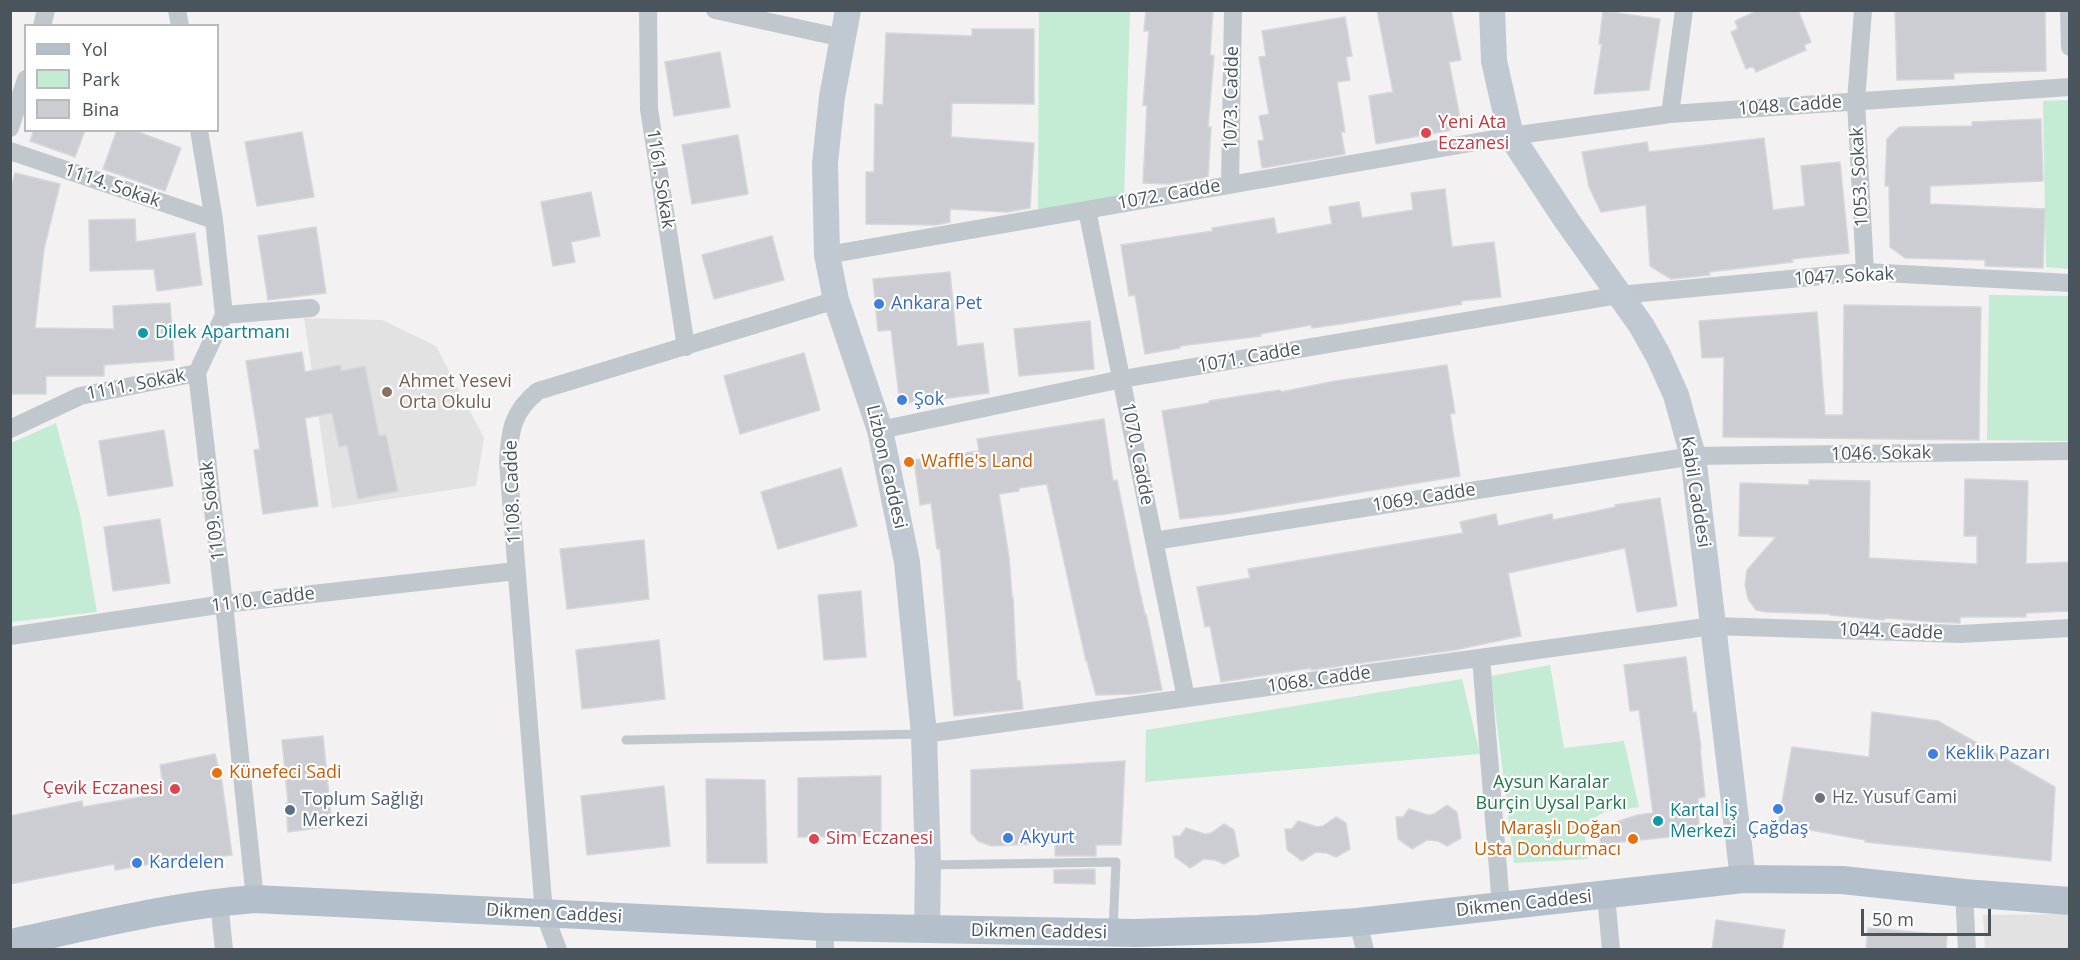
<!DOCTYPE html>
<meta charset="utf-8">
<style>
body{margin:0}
#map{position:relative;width:2080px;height:960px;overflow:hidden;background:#f3f1f1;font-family:"Open Sans",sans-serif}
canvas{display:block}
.frame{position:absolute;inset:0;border:12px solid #4a545c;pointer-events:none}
.legend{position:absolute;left:24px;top:24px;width:195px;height:108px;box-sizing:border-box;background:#fff;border:2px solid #b7bbbe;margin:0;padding:8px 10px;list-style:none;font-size:18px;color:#4a545c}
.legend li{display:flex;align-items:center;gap:12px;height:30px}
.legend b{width:30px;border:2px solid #b7bbbe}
.scale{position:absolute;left:1861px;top:909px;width:130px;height:27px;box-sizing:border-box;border:3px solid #4a545c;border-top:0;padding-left:8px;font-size:18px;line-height:21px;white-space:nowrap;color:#4a545c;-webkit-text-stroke:4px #fff;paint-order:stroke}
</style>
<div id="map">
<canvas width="2080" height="960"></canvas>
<div class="frame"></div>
<ul class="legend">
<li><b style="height:8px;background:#b3c0cc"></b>Yol</li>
<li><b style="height:16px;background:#c4ebd3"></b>Park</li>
<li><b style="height:16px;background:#cbcdd2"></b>Bina</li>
</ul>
<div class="scale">50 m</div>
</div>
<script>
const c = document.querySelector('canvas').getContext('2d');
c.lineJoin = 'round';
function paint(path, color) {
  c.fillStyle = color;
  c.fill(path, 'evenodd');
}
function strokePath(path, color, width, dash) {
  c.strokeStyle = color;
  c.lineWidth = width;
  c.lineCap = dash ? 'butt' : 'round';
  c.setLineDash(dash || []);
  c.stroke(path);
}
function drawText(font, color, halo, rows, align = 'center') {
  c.font = font + ' "Open Sans",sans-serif';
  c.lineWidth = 4.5;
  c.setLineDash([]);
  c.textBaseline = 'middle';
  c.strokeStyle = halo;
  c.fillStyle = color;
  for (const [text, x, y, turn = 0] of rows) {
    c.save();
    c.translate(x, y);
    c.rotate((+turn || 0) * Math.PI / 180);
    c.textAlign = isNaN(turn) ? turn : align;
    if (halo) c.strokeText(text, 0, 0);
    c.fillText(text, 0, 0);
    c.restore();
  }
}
paint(new Path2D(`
 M304,318L382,320L436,346L484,438L476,486L332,508Z
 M2069,914V949H1985L1983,915Z`), '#e3e2e2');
paint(new Path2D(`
 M1039,11H1130L1124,198L1038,211Z
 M2069,100H2070L2069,269L2046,267L2043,101Z
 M1989,295L2069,296V441L1987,440Z
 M56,423L80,514L97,612L11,622V443Z
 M1550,665L1564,748L1624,741L1639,807L1605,812L1583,824L1588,859L1514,863L1491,676Z
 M1462,679L1480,754L1145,782L1146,730Z`), '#c4ebd3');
const building = new Path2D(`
 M1146,10H1213L1210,55L1214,56L1208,127H1211L1208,177L1169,184L1143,183L1147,106L1143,105L1149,31H1144Z
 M1377,10H1451L1461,60L1449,62L1462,128L1376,144L1369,96L1393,92Z
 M1759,10H1798L1811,42L1804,45L1806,50L1756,72L1753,66L1746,69L1731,32L1738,29L1735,21Z
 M1895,10H2045L2046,71L1954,73V79L1897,80Z
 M1603,11L1660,19L1649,90L1594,94L1602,44H1599Z
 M1345,17L1352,56L1346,57L1350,80L1337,82L1345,132H1341L1345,154L1262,168L1258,141L1264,140L1259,116L1269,114L1259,57L1266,56L1262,31Z
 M972,29H1034V104L952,103L951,137L1034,143L1030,208L1007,212L950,209V222L936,225L866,224V172H874L875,104L883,105L886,33L972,36Z
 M720,52L730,107L674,116L665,62Z
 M2041,119L2043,181L1930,186V204L2045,209L2043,268L1985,266V260L1905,258L1890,247L1889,186H1885L1887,139L1899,127L1972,126V122Z
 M34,130H85L75,157L30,141Z
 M117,130H133L181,148L165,191L103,169Z
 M302,132L314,197L257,206L245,142Z
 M738,135L748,194L692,204L682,145Z
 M1764,138L1773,210L1805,206L1801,166L1840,162L1849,253L1792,259L1793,262L1709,272L1710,275L1671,279L1650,266L1646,205L1601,212L1589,187L1582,152L1647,142L1649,152Z
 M15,173L60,184L44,249L35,328L114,329L113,306L170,303L174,360L104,365V376H46V394H10V191Z
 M1445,189L1452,247L1494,242L1501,297L1461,301L1462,304L1341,324L1312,328L1311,325L1260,334L1261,336L1180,346V348L1145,354L1135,295L1129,296L1121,245L1213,231L1212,228L1274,218L1277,234L1332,224L1329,207L1359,202L1362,218L1413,210L1411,193Z
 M591,192L600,236L571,242L575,262L553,266L541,202Z
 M135,219L136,242L195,233L202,285L157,291L154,269L90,271L89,220Z
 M316,227L326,293L268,300L258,236Z
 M772,236L784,280L714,299L702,255Z
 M950,272L957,346L983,343L989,393L900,404L891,330L878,331L873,279Z
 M1844,305L1981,307L1979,440L1723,437L1724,357L1702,358L1699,321L1817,312L1825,415H1843Z
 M1090,321L1094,369L1019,376L1014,329Z
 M302,352L305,372L340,365L341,371L365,366L379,436L386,435L398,491L358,499L347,445L339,447L332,413L305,418L318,506L263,514L254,450L260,449L246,361Z
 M804,353L820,410L740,434L724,376Z
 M1447,365L1455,413L1450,414L1460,476L1227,514L1180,519L1162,411L1209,403V401L1280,390L1281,392L1335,381Z
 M1104,419L1113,481L1117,480L1135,570L1145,615L1146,614L1162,690L1133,694L1096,695L1087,661H1086L1047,484L1019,488V491L999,494L1009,557L1012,597H1013L1017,681H1020L1023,709L954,716L940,549H937L931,503L920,505L914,460L979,451L977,439Z
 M164,430L173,486L108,496L99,441Z
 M841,468L857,526L778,549L761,492Z
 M1965,479L2028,481L2026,564L2070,562V611L2026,613V617H1960V623L1935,622L1885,618L1884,620L1830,615V614L1766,612L1756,610L1748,599L1745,585L1747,570L1776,537L1739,536L1740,483L1809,485V480L1870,481L1869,558L1977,564V536H1964Z
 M1660,498L1677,606L1637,612L1625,548L1508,573L1521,636L1455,650L1311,670V668L1221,682L1210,626L1205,627L1197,587L1250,578L1248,569L1463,533L1460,522L1496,514L1498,526L1552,514L1553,520L1616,507L1615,505Z
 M160,519L170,583L113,591L104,527Z
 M644,540L649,599L567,609L560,549Z
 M861,591L866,657L824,660L818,595Z
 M659,640L665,699L582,709L576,650Z
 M1686,657L1693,713L1696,712L1701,748H1700L1705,797L1698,798L1699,834L1601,844L1597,828L1638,815L1653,813L1639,710L1630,711L1624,665Z
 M1872,712L1938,721L2055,787L2051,861L1865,842V840L1778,824L1792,747L1869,757Z
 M323,736L332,826L288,832L286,803H288L282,740Z
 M215,754L222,782L232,855L175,862V860L115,870L114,864L10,884V816L82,801L83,807L164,793L160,765Z
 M1125,761L1121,845H1096V856H1055V843L992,846L978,841L971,833V770Z
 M881,776V836L798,837V778Z
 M706,779L765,780L767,863H707Z
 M664,786L670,846L587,855L581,796Z
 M1447,805L1457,812L1461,838L1447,846L1438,841L1427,840L1412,849L1398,839L1396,817H1403L1409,809L1428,815L1434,814Z
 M1336,817L1346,823L1350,849L1336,857L1327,853L1316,852L1302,861L1287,850L1285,829H1292L1298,821L1317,827L1323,826Z
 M1224,824L1234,830L1239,856L1224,864L1215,860L1204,859L1190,868L1175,857L1173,836H1180L1186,828L1205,834L1211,833Z
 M1095,869V884L1054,883V870Z
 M1716,920L1785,930L1782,950H1712Z
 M1868,928L1947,935L1946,950H1866Z`);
paint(building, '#cbcdd2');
strokePath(building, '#d5d7db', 1.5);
strokePath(new Path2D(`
 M626,740L922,734
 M929,865L1116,862L1113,930`), '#c0c8cd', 9);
strokePath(new Path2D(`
 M177,10L180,26
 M648,10L649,109L686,347
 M715,10L843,38
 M1863,10L1856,101L1865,272
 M2069,10L2070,47
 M42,26L46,10
 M1670,114L1684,10
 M10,128L26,79
 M199,130L214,220L224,315L197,373L224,604L255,899
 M10,151L214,220
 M1230,185L1233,10
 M1087,210L1186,698
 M827,255L1511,136L1670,114L2070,87
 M224,315L311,308
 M10,429L80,396L197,373
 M880,430L1122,379L1619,295L1865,272L2070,283
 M1154,541L1693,456L2070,451
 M10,636L224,604L516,571
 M1481,658L1501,906
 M924,734L1713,626L1960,634L2070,628
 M1964,893L1967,950
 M1606,895L1611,950
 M219,901L224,950
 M1358,922L1365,950
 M558,950L544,913L508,462C510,430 512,412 538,391L836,300
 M825,950V927`), '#c0c8cd', 18);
strokePath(new Path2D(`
 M848,10L832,97L825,163L827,255L836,300L880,430L907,562L924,734L928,865L927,930
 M1492,10L1494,61L1511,136L1567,221L1641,325L1658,355L1676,395L1693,456L1743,879`), '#c0c9d2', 26);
strokePath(new Path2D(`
 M10,943C92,926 173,905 255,899L825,927L1135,933L1258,929L1358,922L1743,879L1842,880L1964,893L2070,901`), '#b3c0cc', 28);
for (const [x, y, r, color] of [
 [1426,133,6,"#e0444e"],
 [879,304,6,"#3f7fe0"],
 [143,333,6,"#0f9aa8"],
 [387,392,6,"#8d6e63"],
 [902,400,6,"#3f7fe0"],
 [909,462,6,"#e8710a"],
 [1933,754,6,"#3f7fe0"],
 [217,773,6,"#e8710a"],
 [175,789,6,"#e0444e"],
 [1820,798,6,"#6b7280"],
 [1778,809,6,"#3f7fe0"],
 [290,810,6,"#5c6f8a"],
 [1658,821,6,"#0f9aa8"],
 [1008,838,6,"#3f7fe0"],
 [814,839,6,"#e0444e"],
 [1633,839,6,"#e8710a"],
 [137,863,6,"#3f7fe0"]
]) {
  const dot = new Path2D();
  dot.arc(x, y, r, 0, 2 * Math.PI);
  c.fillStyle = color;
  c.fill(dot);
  strokePath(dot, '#fff', 2);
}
drawText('18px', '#4a545c', '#fff', [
 ["1073. Cadde",1232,98,-89],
 ["1048. Cadde",1790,106,-4],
 ["1053. Sokak",1860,177,-93],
 ["1161. Sokak",660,179,81],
 ["1114. Sokak",112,186,19],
 ["1072. Cadde",1169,195,-10],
 ["1047. Sokak",1844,277,-3],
 ["1071. Cadde",1249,358,-10],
 ["1111. Sokak",136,385,-11],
 ["1070. Cadde",1137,454,79],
 ["1046. Sokak",1881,454,-1],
 ["Lizbon Caddesi",886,467,77],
 ["1108. Cadde",513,492,-92],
 ["Kabil Caddesi",1695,492,81],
 ["1069. Cadde",1424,498,-9],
 ["1109. Sokak",213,511,-97],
 ["1110. Cadde",263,600,-7],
 ["1044. Cadde",1891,632,2],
 ["1068. Cadde",1319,680,-8],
 ["Dikmen Caddesi",1524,904,-6],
 ["Dikmen Caddesi",554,914,3],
 ["Dikmen Caddesi",1039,932,1]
]);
drawText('18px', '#be3a42', '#fff', [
 ["Yeni Ata",1438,123],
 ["Eczanesi",1438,144],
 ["Çevik Eczanesi",163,789,"right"],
 ["Sim Eczanesi",826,839]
], 'left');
drawText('18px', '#366cbe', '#fff', [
 ["Ankara Pet",891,304],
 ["Şok",914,400],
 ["Keklik Pazarı",1945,754],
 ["Çağdaş",1778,829,"center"],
 ["Akyurt",1020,838],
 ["Kardelen",149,863]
], 'left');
drawText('18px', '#0d838f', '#fff', [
 ["Dilek Apartmanı",155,333],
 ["Kartal İş",1670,811],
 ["Merkezi",1670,832]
], 'left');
drawText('18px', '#785e54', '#fff', [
 ["Ahmet Yesevi",399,382],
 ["Orta Okulu",399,403]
], 'left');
drawText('18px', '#c56008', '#fff', [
 ["Waffle's Land",921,462],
 ["Künefeci Sadi",229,773],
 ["Maraşlı Doğan",1621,829,"right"],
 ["Usta Dondurmacı",1621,850,"right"]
], 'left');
drawText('18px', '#22764b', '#fff', [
 ["Aysun Karalar",1551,783],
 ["Burçin Uysal Parkı",1551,804]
]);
drawText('18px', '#5b616d', '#fff', [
 ["Hz. Yusuf Cami",1832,798]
], 'left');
drawText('18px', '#4e5e75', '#fff', [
 ["Toplum Sağlığı",302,800],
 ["Merkezi",302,821]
], 'left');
</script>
